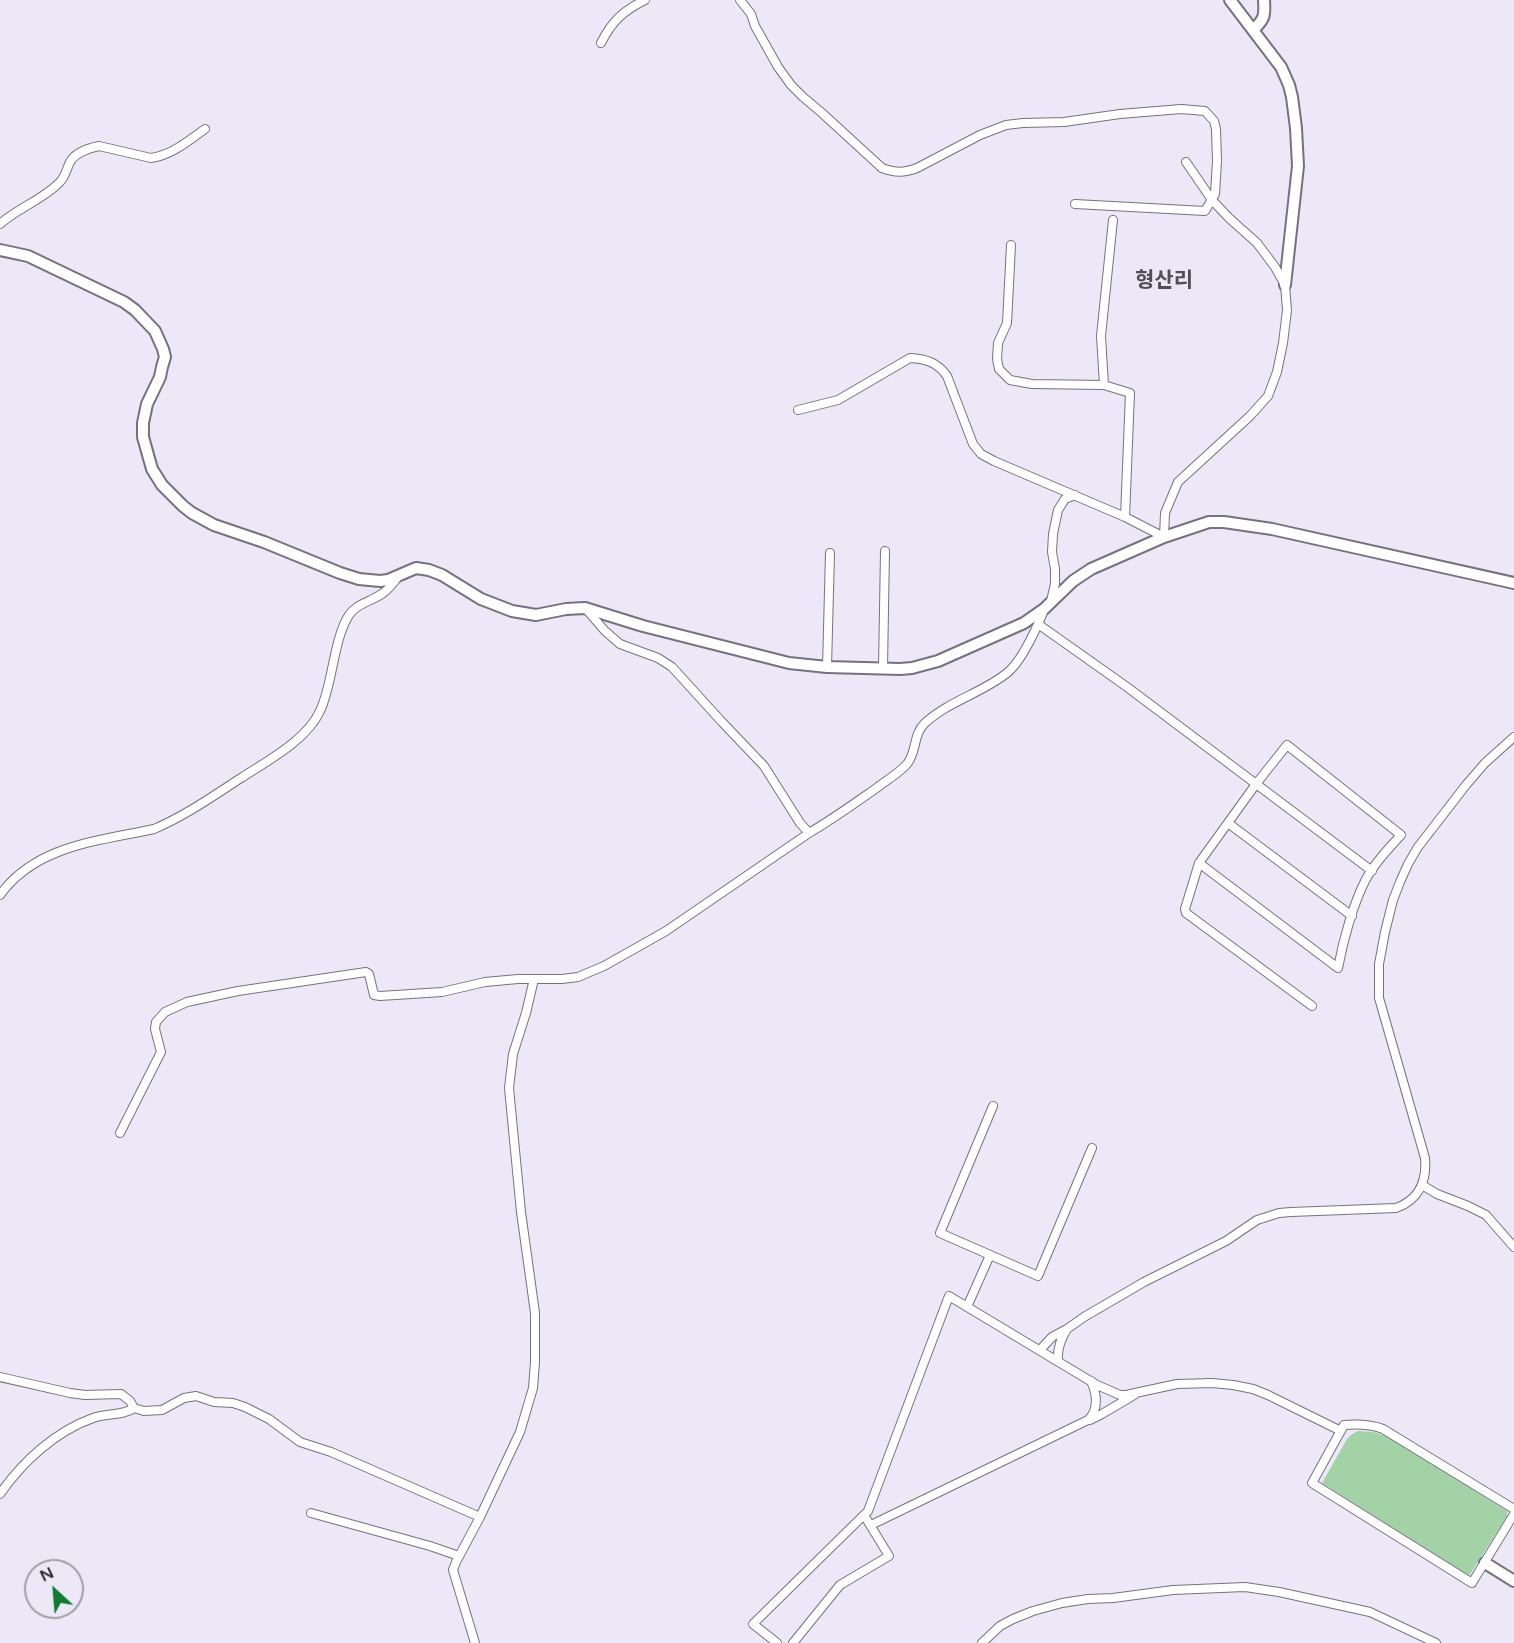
<!DOCTYPE html>
<meta charset="utf-8">
<style>
body{margin:0}
#map{position:relative;width:1514px;height:1643px;overflow:hidden;background:#ece8f7;font-family:"Varela Round",sans-serif}
canvas{display:block}
.north{position:absolute;left:24px;top:1559px;width:60px;height:60px;box-sizing:border-box;background:#ece8f7;border:2px solid #a09da8;border-radius:50%;rotate:334deg;font-size:16px;font-weight:700;line-height:24px;text-align:center;color:#2d2c31}
.north::after{content:'';display:block;margin:auto;width:21px;height:27px;background:#117b2f;clip-path:polygon(50% 0,100% 100%,50% 72%,0 100%)}
</style>
<div id="map">
<canvas width="1514" height="1643"></canvas>
<div class="north">N</div>
</div>
<script>
const c = document.querySelector('canvas').getContext('2d');
c.lineJoin = 'round';
function paint(path, color) {
  c.fillStyle = color;
  c.fill(path, 'evenodd');
}
function strokePath(path, color, width, dash) {
  c.strokeStyle = color;
  c.lineWidth = width;
  c.lineCap = dash ? 'butt' : 'round';
  c.setLineDash(dash || []);
  c.stroke(path);
}
function drawText(font, color, halo, rows, align = 'center') {
  c.font = font + ' "Varela Round","Noto Sans KR",sans-serif';
  c.lineWidth = 6;
  c.setLineDash([]);
  c.textBaseline = 'middle';
  c.strokeStyle = halo;
  c.fillStyle = color;
  for (const [text, x, y, turn = 0] of rows) {
    c.save();
    c.translate(x, y);
    c.rotate((+turn || 0) * Math.PI / 180);
    c.textAlign = isNaN(turn) ? turn : align;
    if (halo) c.strokeText(text, 0, 0);
    c.fillText(text, 0, 0);
    c.restore();
  }
}
paint(new Path2D(`
 M1358,1431L1373,1432L1387,1436L1507,1511V1516L1469,1576L1322,1483L1347,1439L1352,1434Z`), '#a3d2a7');
const street = new Path2D(`
 M740,0L751,14L755,26L778,67L791,85L803,97L822,113L882,168C895,173 904,173 917,168L980,135L1006,125L1023,123L1064,122L1120,114L1181,109L1205,111L1214,121L1216,129L1217,161L1215,194L1205,211L1075,204
 M601,43C612,21 623,11 645,0
 M0,224C18,208 42,200 59,183C66,176 66,170 70,162C75,153 89,148 99,146L151,158C172,155 188,141 205,129
 M1011,245L1007,323L998,343L997,359L999,369L1010,380L1032,384L1104,385L1130,393L1125,517
 M1104,385L1101,336L1113,220
 M798,410L838,400L910,358C926,359 937,362 947,376L973,444L981,454L994,461L1125,517L1164,537L1165,513L1178,482L1250,416L1268,396L1277,372L1283,343L1287,310L1285,285L1275,267L1257,243L1229,218L1212,200L1186,162
 M1051,601L1055,584V569L1052,552L1053,534L1058,510L1065,499L1075,495
 M586,609L605,631L620,644L658,658L672,667L722,722L764,766L800,823L809,833
 M1038,624L1127,687L1372,871
 M827,667L830,553
 M883,668L885,551
 M1228,823L1352,916
 M1199,863L1338,968C1343,941 1353,904 1366,879C1375,863 1388,849 1401,835L1287,745L1256,784L1199,863L1185,909L1186,913L1312,1006
 M0,895C36,845 99,841 154,829C185,816 213,796 241,778C267,761 307,740 320,711C333,684 333,640 349,615C357,603 371,602 383,593C389,589 393,583 398,577
 M993,1106L940,1233L1038,1276L1092,1148
 M120,1133L161,1052L155,1029L156,1022L165,1012L187,1002L238,991L366,972L369,974L374,995L380,996L442,992L485,982L518,979H562L578,977L604,966L666,931L809,833C833,819 855,803 878,787C887,780 899,773 907,764C917,752 913,734 925,723C949,701 982,693 1007,673C1022,661 1037,627 1044,610
 M1422,1185L1437,1194L1468,1206L1486,1215L1514,1247
 M967,1307L990,1255
 M1040,1350L1052,1337L1067,1329L1084,1317L1144,1282L1226,1241L1257,1220L1279,1213L1291,1212L1396,1208C1419,1200 1427,1181 1425,1158L1379,998V964L1385,932L1393,900L1400,882L1408,864L1418,847L1466,785L1485,763L1514,737
 M1058,1361C1057,1349 1060,1340 1067,1329
 M0,1377L70,1393L85,1395L121,1394L130,1401L134,1408L144,1411L162,1410L184,1398L196,1396L214,1402L233,1403L245,1407L269,1419L300,1442L331,1452L480,1517
 M1090,1420L1102,1414L1134,1395
 M0,1494C22,1462 56,1431 93,1418C106,1413 123,1416 134,1408
 M1514,1509L1383,1429C1370,1424 1358,1424 1344,1425L1312,1483L1472,1583L1514,1514
 M311,1513L430,1546L459,1556
 M871,1525L1088,1420C1099,1410 1097,1394 1091,1381
 M475,1643L453,1570L456,1562L480,1517L520,1432L533,1388L535,1362V1313L521,1212L509,1088L513,1054L526,1013L534,979
 M777,1643L753,1624L868,1511L949,1296L1097,1385L1120,1395H1126L1177,1384L1212,1383L1233,1385L1253,1389L1268,1395L1341,1431
 M793,1643L840,1585L889,1556L864,1515
 M982,1643L1000,1626L1013,1619L1033,1611L1062,1603L1088,1599L1113,1598L1173,1590L1245,1587L1279,1592L1370,1612L1436,1643`);
const secondary = new Path2D(`
 M1230,0L1281,67L1289,85L1292,97L1296,128L1298,166L1285,285
 M1253,30C1265,19 1265,15 1264,0
 M0,250L28,256L124,302L135,310L155,331L163,349L165,357L162,367L160,377L147,404L143,423V437L152,469L162,485L183,506L192,513L214,525L264,542L340,573L359,579L380,581L388,580L416,568L429,570L442,575L481,599L512,611L536,615L566,609L585,608L643,626L789,663L827,667L900,669L912,668L938,661L1024,623L1044,609L1073,581L1091,569L1164,537L1209,522H1224L1272,529L1514,583
 M1485,1563L1514,1581`);
strokePath(street, '#75727f', 10);
strokePath(secondary, '#75727f', 14);
strokePath(street, '#fff', 8);
strokePath(secondary, '#fff', 10);
drawText('bold 21px', '#514d59', '#ece8f7', [
 ["형산리",1164,281]
]);
</script>
